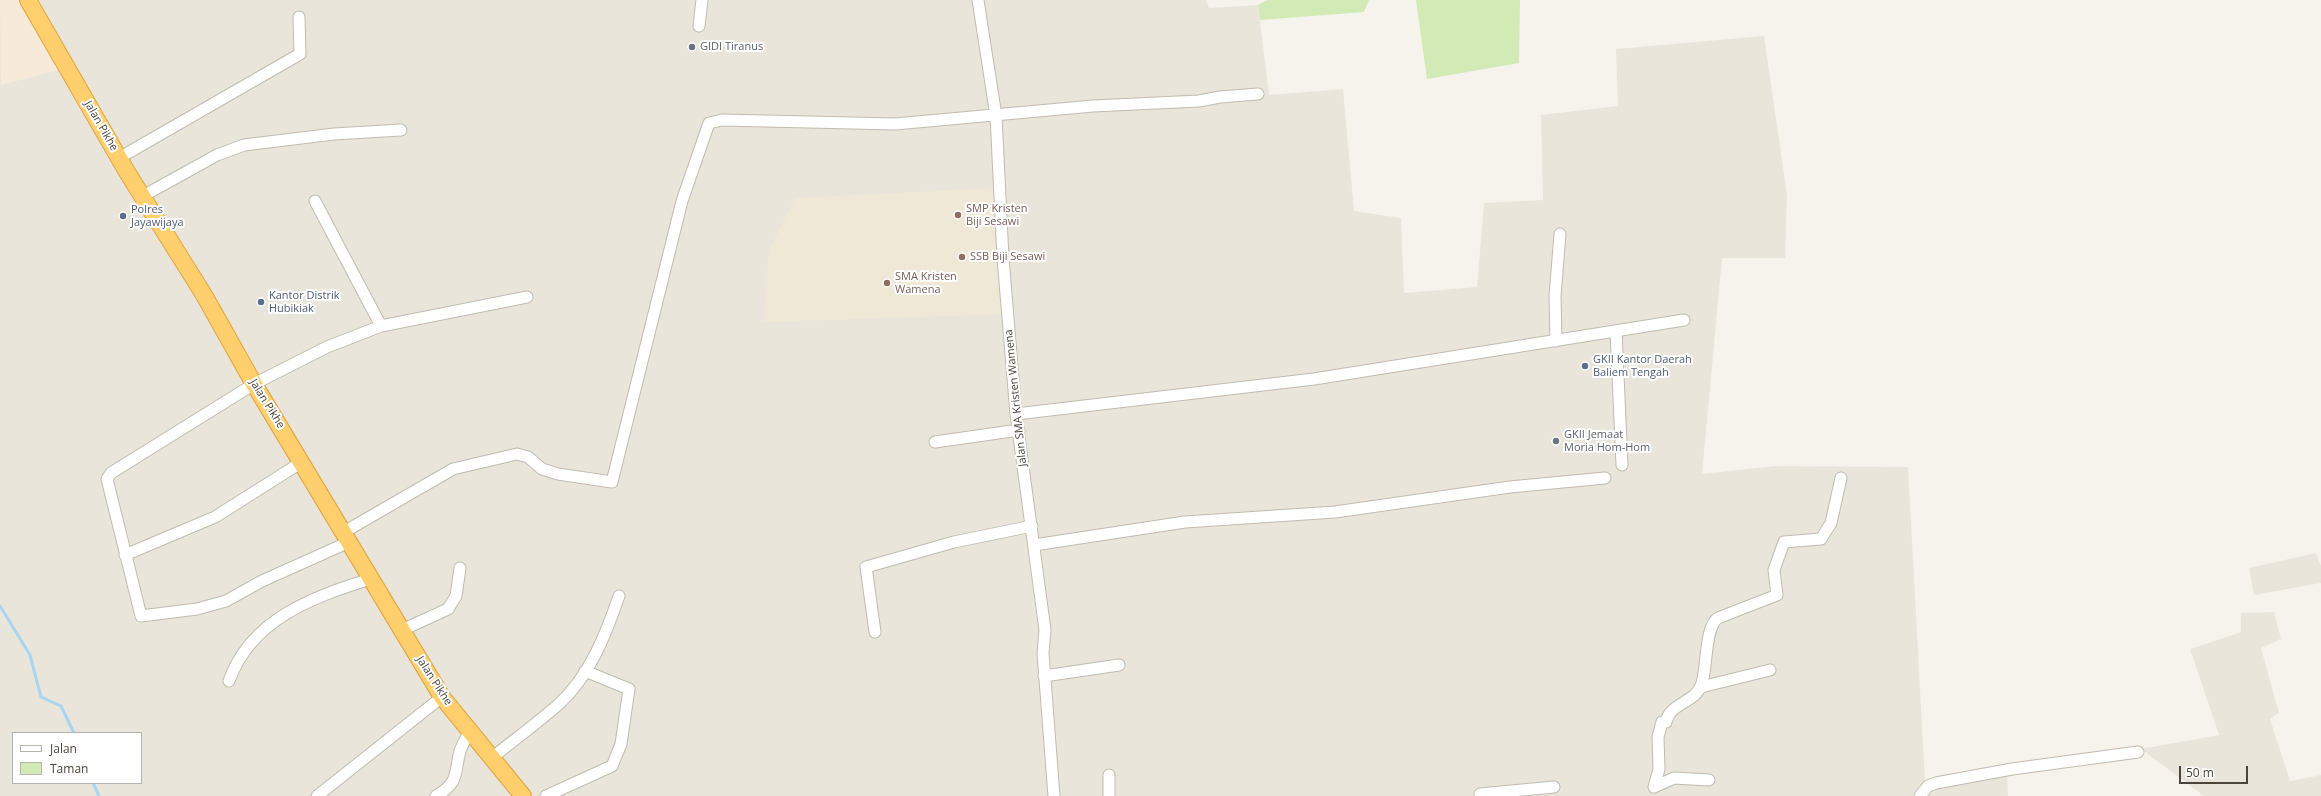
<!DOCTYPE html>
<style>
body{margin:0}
#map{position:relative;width:2321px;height:796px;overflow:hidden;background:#f6f3ec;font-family:"Open Sans",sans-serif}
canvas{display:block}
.legend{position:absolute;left:12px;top:732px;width:130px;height:52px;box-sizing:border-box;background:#fff;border:1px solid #b7b4b0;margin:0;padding:5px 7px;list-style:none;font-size:12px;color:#4b4439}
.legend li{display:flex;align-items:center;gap:8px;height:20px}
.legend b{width:20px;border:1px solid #b7b4b0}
.scale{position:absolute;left:2179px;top:766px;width:69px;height:18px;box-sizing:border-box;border:2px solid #4b4439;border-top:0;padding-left:5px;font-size:12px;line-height:14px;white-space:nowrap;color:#4b4439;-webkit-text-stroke:3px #fff;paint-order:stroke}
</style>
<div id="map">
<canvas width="2321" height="796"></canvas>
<ul class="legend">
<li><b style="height:5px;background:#fff"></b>Jalan</li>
<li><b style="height:11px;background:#d2eab5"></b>Taman</li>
</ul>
<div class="scale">50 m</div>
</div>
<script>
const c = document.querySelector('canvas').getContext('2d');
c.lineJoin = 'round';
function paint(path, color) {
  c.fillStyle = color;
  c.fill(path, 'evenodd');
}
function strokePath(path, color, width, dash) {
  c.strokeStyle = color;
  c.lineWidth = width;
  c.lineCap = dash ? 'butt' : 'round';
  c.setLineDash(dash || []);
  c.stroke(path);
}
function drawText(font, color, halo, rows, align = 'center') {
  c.font = font + ' "Open Sans",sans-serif';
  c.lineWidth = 4;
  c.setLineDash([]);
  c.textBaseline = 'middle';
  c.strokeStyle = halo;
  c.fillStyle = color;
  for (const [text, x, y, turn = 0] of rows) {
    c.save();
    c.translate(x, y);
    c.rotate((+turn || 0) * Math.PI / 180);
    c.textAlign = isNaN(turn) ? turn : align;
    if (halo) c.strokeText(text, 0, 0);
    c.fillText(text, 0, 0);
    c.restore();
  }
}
paint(new Path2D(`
 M0,0H1206L1209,8L1258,5L1269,95L1343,89L1354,211L1401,218L1404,293L1477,287L1484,203L1543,200L1541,115L1618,106L1616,49L1764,36L1787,195L1785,258H1722L1702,474L1775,466L1908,467L1925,781L2007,773L2008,796H0ZM13,733H141V783H13Z
 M2316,553L2321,566V583L2254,595L2249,568Z
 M2274,612L2281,639L2261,648L2279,713L2270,719L2290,781L2321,775V796H2204L2141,749L2219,735L2190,649L2241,632V613Z`), '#eae5da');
paint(new Path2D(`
 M0,0H19L59,70L1,85Z`), '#f7ead8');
paint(new Path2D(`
 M999,188L1010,314L763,322L769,251L795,198Z`), '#efe8d6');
paint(new Path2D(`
 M1267,0H1369L1364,12L1260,20L1258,5Z
 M1416,0H1520L1519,63L1427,79Z`), '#d2eab5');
strokePath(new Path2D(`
 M0,606L30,655L41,697L61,706L74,733
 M93,783L99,796`), '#a9d4f2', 3);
const minor = new Path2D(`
 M978,0L996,116L1003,258L1016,414L1045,630L1043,653L1054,796
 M699,26L702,0
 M119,158L300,54L299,17
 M143,196L217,155L244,145L334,134L401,130
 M315,201L381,326
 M1616,331L1622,465
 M1556,341L1555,296L1560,234
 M1016,414L1314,379L1684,320
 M935,442L1019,430
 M344,532L453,469L517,454L528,457L542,469L558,474L612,482L682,201L709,123L722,120L895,124L1093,106L1199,101L1220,97L1258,94
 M349,542L262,581L226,601L197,609L141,616L107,479L111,473L254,384L327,347L381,326L527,297
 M1034,545L1185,522L1335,512L1510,487L1605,478
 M125,555L215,517L302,462
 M402,630L448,609L456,596L460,568
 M875,632L866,567L954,542L1032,526
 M1044,676L1119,665
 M229,681C251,619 313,597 370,579
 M1701,687L1770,670
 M493,757C515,739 539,722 560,703C590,675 606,634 619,596
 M1654,787L1659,769L1658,737L1662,722H1666C1670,702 1697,703 1702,683C1707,667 1705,626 1718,618L1777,595L1774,570L1784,542L1821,539L1831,523L1841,478
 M1654,787L1674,778L1709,780
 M317,796L442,697
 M436,796C460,782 454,773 460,751C463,743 467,737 470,730
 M546,796L612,766L621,744L629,689L585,671
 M1109,796V775
 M1480,796V794L1554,787
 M1920,796L1928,786L1936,783L2012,769L2138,752`);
const highway = new Path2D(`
 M28,0L127,172L204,295L254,384L442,697L523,796`);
strokePath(minor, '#c2bbae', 13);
strokePath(highway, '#e0a43c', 18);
strokePath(minor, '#fff', 11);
strokePath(highway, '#ffcf6e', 16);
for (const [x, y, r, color] of [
 [692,47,4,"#6b7280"],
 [958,215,4,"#8d6e63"],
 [123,216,4,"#5c6f8a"],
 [962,257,4,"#8d6e63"],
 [887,283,4,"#8d6e63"],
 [261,302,4,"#5c6f8a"],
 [1585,366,4,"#5c6f8a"],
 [1556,441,4,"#6b7280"]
]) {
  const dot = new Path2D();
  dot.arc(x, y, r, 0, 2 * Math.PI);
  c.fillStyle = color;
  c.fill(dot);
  strokePath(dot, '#fff', 1.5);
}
drawText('11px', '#5b616d', '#fff', [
 ["GIDI Tiranus",700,47],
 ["GKII Jemaat",1564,435],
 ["Moria Hom-Hom",1564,448]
], 'left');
drawText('11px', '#4b4439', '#fff', [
 ["Jalan Pikhe",101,126,60],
 ["Jalan SMA Kristen Wamena",1016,398,-96],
 ["Jalan Pikhe",267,404,58],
 ["Jalan Pikhe",434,681,57]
]);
drawText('11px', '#785e54', '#fff', [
 ["SMP Kristen",966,209],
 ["Biji Sesawi",966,222],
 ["SSB Biji Sesawi",970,257],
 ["SMA Kristen",895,277],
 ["Wamena",895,290]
], 'left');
drawText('11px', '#4e5e75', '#fff', [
 ["Polres",131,210],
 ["Jayawijaya",131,223],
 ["Kantor Distrik",269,296],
 ["Hubikiak",269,309],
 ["GKII Kantor Daerah",1593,360],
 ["Baliem Tengah",1593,373]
], 'left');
</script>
